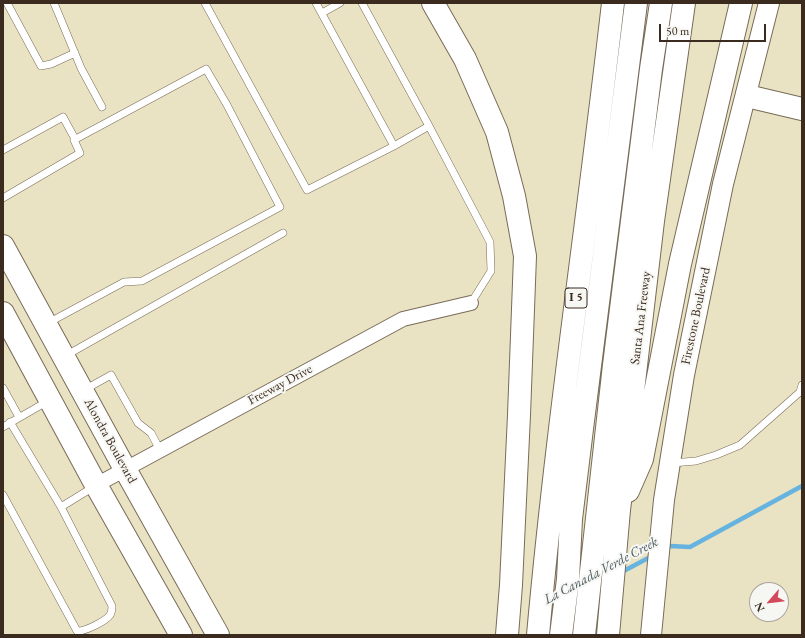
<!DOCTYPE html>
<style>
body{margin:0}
#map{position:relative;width:805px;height:638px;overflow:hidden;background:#eae3c3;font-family:"EB Garamond",serif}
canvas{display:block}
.frame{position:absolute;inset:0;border:4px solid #3b2a1e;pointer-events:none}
.north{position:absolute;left:749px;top:582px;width:40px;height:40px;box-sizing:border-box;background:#f6f6f2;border:1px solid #aba49d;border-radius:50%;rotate:242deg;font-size:11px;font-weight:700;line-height:16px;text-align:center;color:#3b2a1e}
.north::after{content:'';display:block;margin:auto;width:14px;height:18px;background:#d1495b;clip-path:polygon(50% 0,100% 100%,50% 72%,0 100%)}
.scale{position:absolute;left:659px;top:24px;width:107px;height:18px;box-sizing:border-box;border:2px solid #3b2a1e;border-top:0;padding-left:5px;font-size:12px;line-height:14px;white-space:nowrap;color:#3b2a1e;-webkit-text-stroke:3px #f6f6f2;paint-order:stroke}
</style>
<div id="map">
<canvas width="805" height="638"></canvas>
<div class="frame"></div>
<div class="north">N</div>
<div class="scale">50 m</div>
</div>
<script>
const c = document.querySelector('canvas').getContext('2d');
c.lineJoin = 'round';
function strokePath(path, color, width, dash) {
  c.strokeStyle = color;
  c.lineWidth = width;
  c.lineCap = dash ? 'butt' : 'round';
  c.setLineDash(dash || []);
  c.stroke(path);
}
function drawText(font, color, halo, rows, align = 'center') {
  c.font = font + ' "EB Garamond",serif';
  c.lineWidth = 4;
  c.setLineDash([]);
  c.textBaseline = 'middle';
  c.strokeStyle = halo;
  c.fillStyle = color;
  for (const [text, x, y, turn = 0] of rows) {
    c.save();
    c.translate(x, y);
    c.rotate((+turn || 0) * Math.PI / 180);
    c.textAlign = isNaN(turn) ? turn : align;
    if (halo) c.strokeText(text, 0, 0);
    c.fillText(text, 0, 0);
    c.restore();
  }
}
strokePath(new Path2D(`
 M666,548L670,546L690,547L802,486
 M620,573L652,556`), '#66b3df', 4.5);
const lane = new Path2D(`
 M7,3L41,66L51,64L75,53
 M54,3L81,68L102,107
 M205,3L307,190L394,146L316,3
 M362,3L429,126L490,242L491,271L471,303
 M322,13L340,3
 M394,146L429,126
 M3,150L63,117L75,139
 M3,198L80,153L74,140L206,69L227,105L280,207L142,281L124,282L48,323
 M65,356L283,233
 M3,388L19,417
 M84,390L111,375L138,423L151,433L160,450
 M3,427L48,401
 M672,463L696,461L716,455L740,445L800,392L802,385
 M3,495L77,631C84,632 106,621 110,615C112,612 112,609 112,606L61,507L10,422
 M61,507L95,486`);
const street = new Path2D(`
 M96,485L403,319L471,303`);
const secondary = new Path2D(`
 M651,635L664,500L684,375L723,184L769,3`);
const primary = new Path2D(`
 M747,96L802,109
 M3,246L125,469L218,635
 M3,313L96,485L181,635`);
const highway = new Path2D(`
 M433,3L465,59L497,132L514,196L525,256L519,415L511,585L507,635
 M628,491L642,459L680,264L741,3
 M538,635C557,424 589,214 613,3
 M561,635L568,579L571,519L582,429L636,3
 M584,635L614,365L651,69L661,3
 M608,635L619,510L653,221L684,3`);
strokePath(lane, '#786b58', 8);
strokePath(street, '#786b58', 16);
strokePath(secondary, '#786b58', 22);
strokePath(primary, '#786b58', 24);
strokePath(highway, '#786b58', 24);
strokePath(lane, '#fff', 7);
strokePath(street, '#fff', 14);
strokePath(secondary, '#fff', 20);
strokePath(primary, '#fff', 22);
strokePath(highway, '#fff', 22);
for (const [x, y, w] of [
 [576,298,22]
]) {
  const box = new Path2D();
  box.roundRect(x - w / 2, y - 10, w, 20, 3);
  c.fillStyle = '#f6f6f2';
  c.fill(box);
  strokePath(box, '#3b2a1e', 1);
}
drawText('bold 12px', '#3b2a1e', null, [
 ["I 5",576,298]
]);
drawText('13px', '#3b2a1e', '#f6f6f2', [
 ["Firestone Boulevard",696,316,-78],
 ["Santa Ana Freeway",641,318,-83],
 ["Freeway Drive",280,385,-28],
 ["Alondra Boulevard",110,441,61]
]);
drawText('italic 14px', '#4a5a62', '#f6f6f2', [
 ["La Canada Verde Creek",601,571,-28]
]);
</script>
